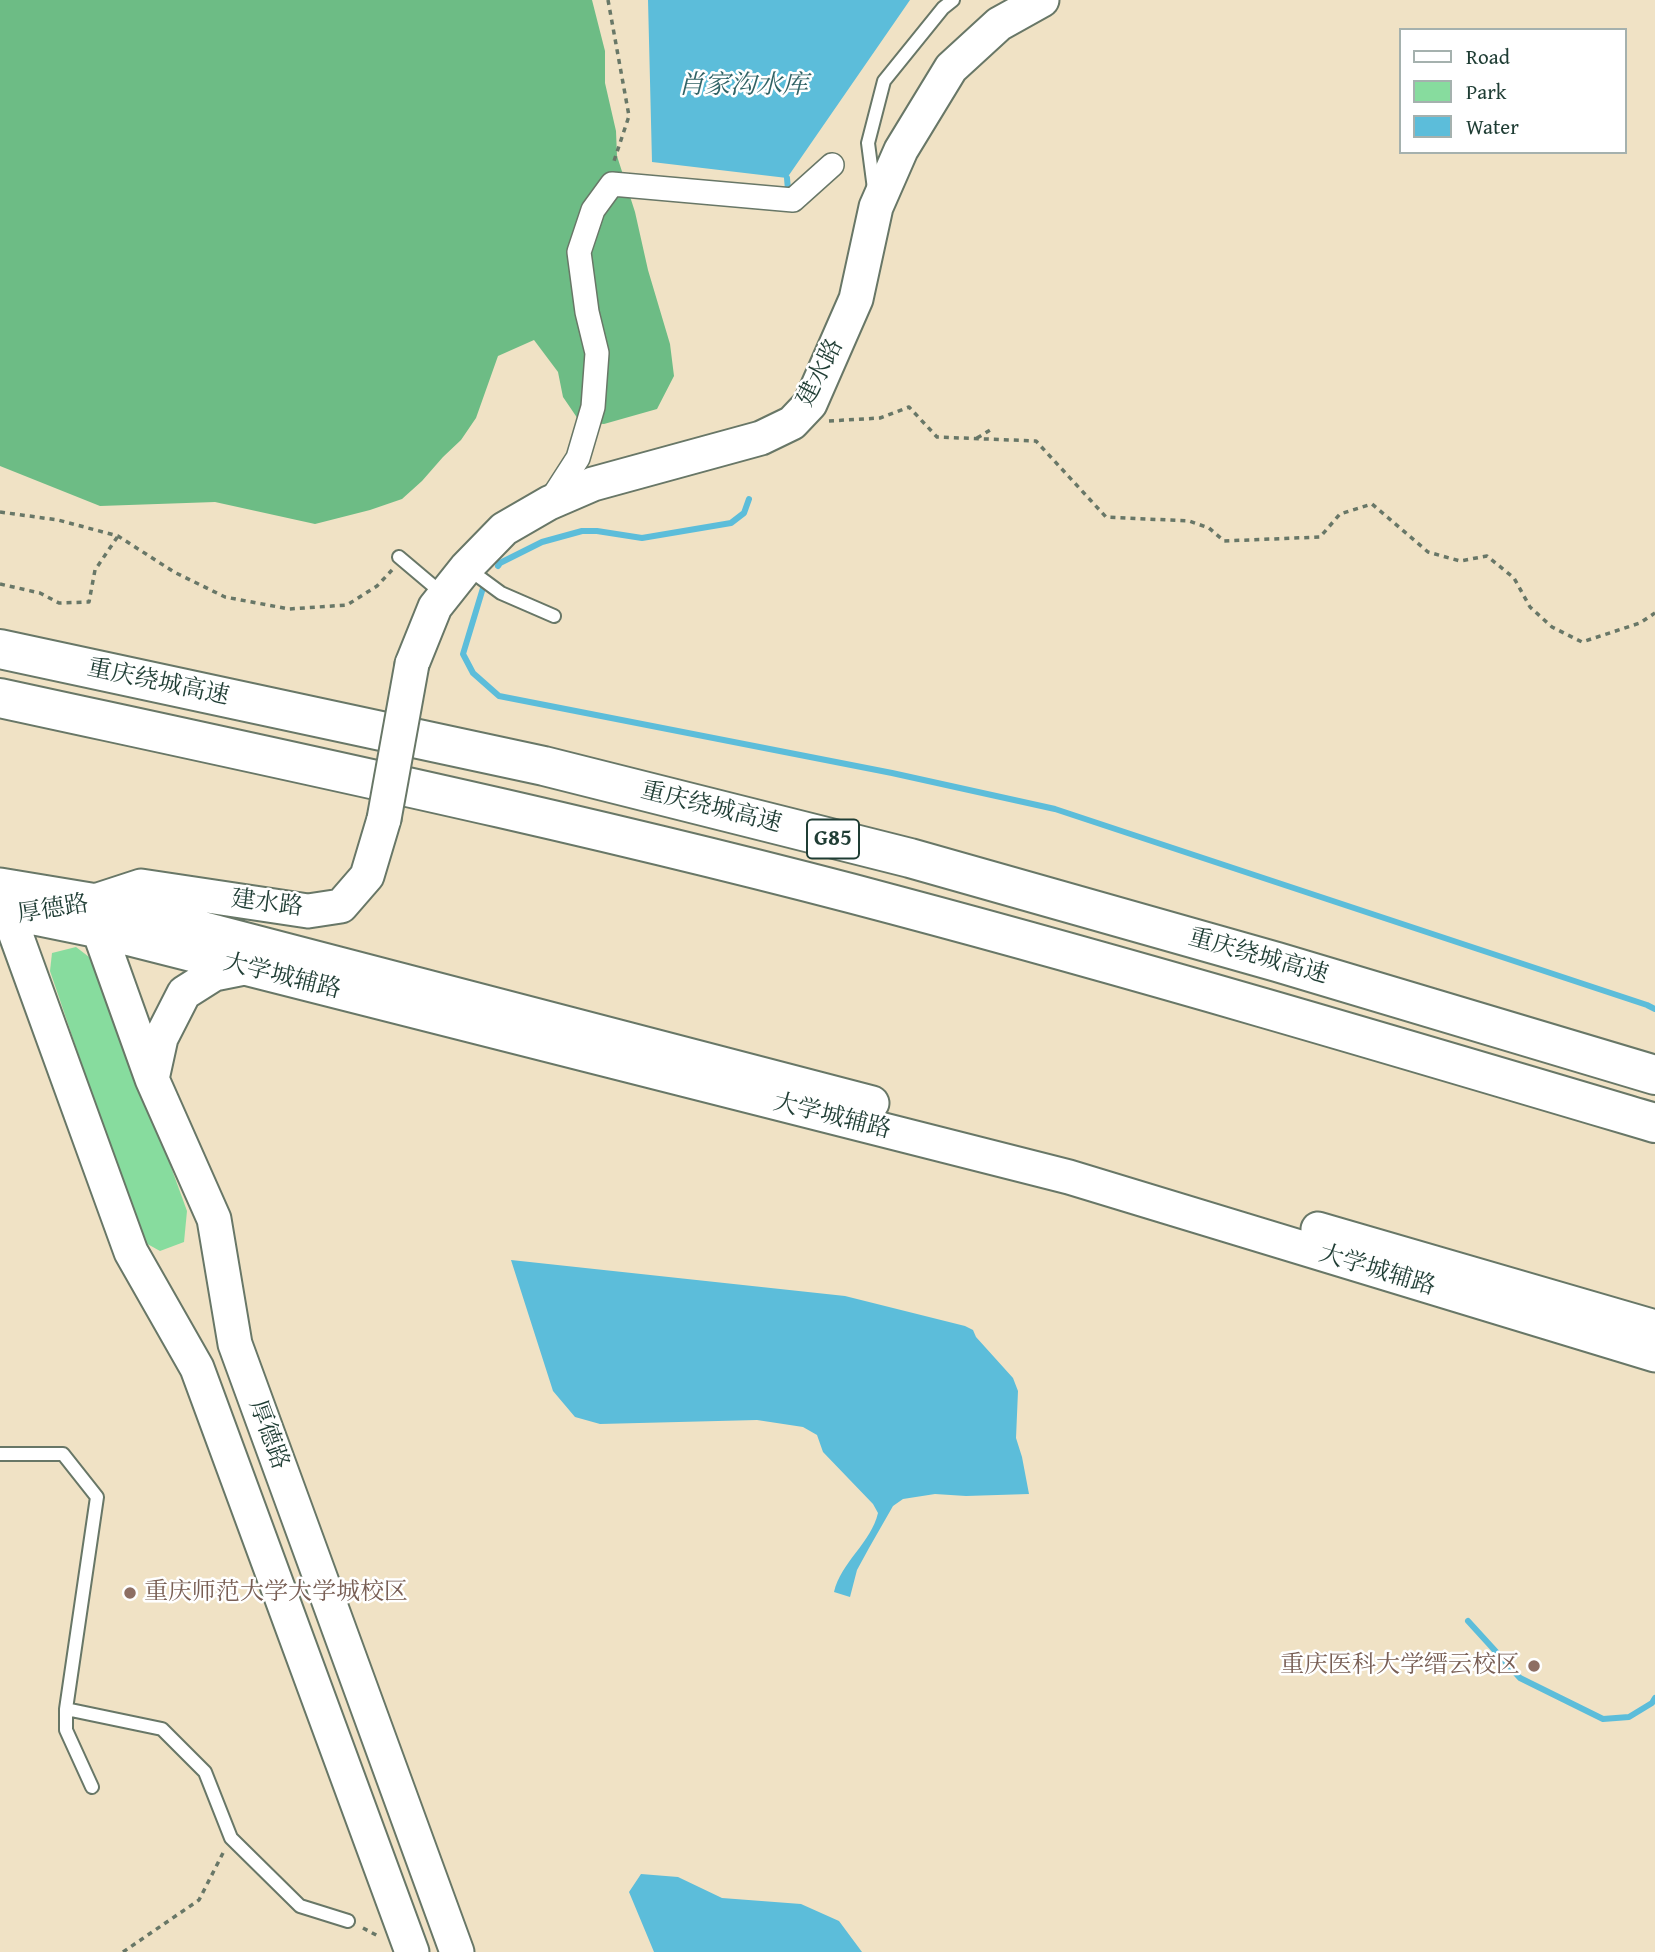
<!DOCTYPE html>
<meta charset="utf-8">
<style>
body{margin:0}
#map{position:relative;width:1655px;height:1952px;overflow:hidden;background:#f0e2c5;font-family:"Gentium Book Plus",serif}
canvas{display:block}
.legend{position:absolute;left:1399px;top:28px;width:228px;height:126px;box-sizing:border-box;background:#fff;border:2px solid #a5b1ae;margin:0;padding:9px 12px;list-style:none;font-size:21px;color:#1f3d34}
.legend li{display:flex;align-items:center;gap:14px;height:35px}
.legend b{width:35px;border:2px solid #a5b1ae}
</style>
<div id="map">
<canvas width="1655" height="1952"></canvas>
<ul class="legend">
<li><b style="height:9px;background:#fff"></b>Road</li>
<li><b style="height:19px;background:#87dc9e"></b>Park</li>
<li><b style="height:19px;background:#5cbdda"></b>Water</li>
</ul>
</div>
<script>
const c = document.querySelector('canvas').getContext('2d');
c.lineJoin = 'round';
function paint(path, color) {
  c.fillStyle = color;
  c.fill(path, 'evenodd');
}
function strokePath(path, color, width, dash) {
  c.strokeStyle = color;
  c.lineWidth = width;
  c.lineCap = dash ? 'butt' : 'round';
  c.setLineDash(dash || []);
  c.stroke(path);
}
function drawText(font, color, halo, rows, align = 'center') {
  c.font = font + ' "Gentium Book Plus","Noto Serif SC",serif';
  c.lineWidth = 5;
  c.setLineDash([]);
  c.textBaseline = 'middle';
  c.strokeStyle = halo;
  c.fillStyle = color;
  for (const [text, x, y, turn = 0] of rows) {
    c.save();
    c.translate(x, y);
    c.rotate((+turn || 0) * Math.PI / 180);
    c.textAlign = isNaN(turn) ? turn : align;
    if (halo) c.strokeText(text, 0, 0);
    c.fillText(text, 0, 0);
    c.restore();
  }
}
paint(new Path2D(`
 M76,947L97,963L187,1211L184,1242L160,1251L142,1241L50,971L52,953Z`), '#87dc9e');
paint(new Path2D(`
 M0,0H592L605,51V83L616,131L617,156L635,212L648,270L670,344L674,376L657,409L604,424L580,422L563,397L558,372L534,340L498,356L476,418L461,440L443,457L422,481L402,499L370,510L315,524L215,502L100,506L0,466Z`), '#6dbc85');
paint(new Path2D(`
 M648,0H910L787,178L652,162Z
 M511,1260L845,1296L965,1326L973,1330L976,1337L1013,1378L1018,1391L1016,1438L1022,1457L1029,1494L966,1496L935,1494L903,1499L893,1506L869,1548L857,1570L850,1597L834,1592C841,1562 871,1543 878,1513L873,1504L823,1452L817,1435L803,1427L757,1420L600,1424L575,1417L553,1391Z
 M641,1874L678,1877L722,1898L801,1904L839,1921L862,1952H654L629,1892Z`), '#5cbdda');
strokePath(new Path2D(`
 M787,178L788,190
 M498,566L500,563L542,542L582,531H597L642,538L731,523L744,513L749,499
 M483,588L463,654L473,673L499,696L892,773L1055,809L1647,1005L1655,1009
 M1468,1621L1520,1678L1603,1719L1629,1717L1652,1703L1655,1698`), '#5cbdda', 6);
const lane = new Path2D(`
 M874,189L868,143L884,81L943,8L953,0
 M399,557L444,595
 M467,568L501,593L554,616
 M0,1454H63L97,1497L66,1709L162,1729L205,1772L231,1838L300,1906L348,1921
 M66,1709V1730L92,1787`);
const street = new Path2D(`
 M549,503L578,458L593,407L597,353L587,312L579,252L593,210L612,184L793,200L832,165`);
const secondary = new Path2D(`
 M412,664L435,607L466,568L504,529L549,503L593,484L761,438L792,423L810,404L856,299L876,207L901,150L951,68L999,24L1042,0
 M0,885L97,901L872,1103
 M95,901L141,886L308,911L341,906L367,876L384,819
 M0,911L99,931L1069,1177L1655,1355
 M28,911L8,913L131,1252L197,1368L412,1952
 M98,914L99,931L152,1079L214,1219L235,1344L457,1952
 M152,1079L161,1038L184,993L214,974L244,968
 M1318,1229L1655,1327`);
const highway = new Path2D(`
 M0,649L544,766L910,858L1277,962L1655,1075
 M0,698C299,763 599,826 895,905C1150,973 1402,1048 1655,1123`);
strokePath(lane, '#687767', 16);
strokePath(street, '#687767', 26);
strokePath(secondary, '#687767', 37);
strokePath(highway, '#687767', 42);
strokePath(new Path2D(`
 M608,0L629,116L613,164
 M829,421L880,418L909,407L937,437L1036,441L1106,517L1189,521L1209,528L1224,541L1320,537L1340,514L1372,504L1428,552L1460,561L1487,556L1514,578L1530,607L1552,627L1582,642L1640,623L1655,613
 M977,438L992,429
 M0,512L58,520L118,536L174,572L225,597L289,609L347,605L377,586L392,570
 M0,584L40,593L59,603L89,602L95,570L118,536
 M363,1928L378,1936
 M123,1952L199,1900L223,1853`), '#687767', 3.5, [5, 5]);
strokePath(lane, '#fff', 12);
strokePath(street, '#fff', 23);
strokePath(secondary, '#fff', 33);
strokePath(highway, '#fff', 38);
const secondaryBridge = new Path2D(`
 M384,819L412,664`);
strokePath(secondaryBridge, '#687767', 37, []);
strokePath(secondaryBridge, '#fff', 33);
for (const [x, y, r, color] of [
 [130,1593,7,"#8d6e63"],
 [1534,1666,7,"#8d6e63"]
]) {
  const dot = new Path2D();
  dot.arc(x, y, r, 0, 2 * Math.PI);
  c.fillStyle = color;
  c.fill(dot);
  strokePath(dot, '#fff', 2.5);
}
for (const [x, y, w] of [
 [833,839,52]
]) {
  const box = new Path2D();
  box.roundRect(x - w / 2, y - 19.5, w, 39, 5);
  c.fillStyle = '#fff';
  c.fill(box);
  strokePath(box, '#1f3d34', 2);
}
drawText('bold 23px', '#1f3d34', null, [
 ["G85",833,839]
]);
drawText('24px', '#1f3d34', '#fff', [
 ["建水路",821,373,-63],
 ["重庆绕城高速",158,683,12],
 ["重庆绕城高速",711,808,14],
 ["建水路",267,904,7],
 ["厚德路",53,910,-9],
 ["重庆绕城高速",1258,957,16],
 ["大学城辅路",282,977,14],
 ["大学城辅路",832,1117,14],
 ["大学城辅路",1377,1271,17],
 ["厚德路",268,1435,70]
]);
drawText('24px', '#785e54', '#fff', [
 ["重庆师范大学大学城校区",144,1593],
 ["重庆医科大学缙云校区",1520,1666,"right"]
], 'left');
drawText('italic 26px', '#316366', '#fff', [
 ["肖家沟水库",743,86]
]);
</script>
